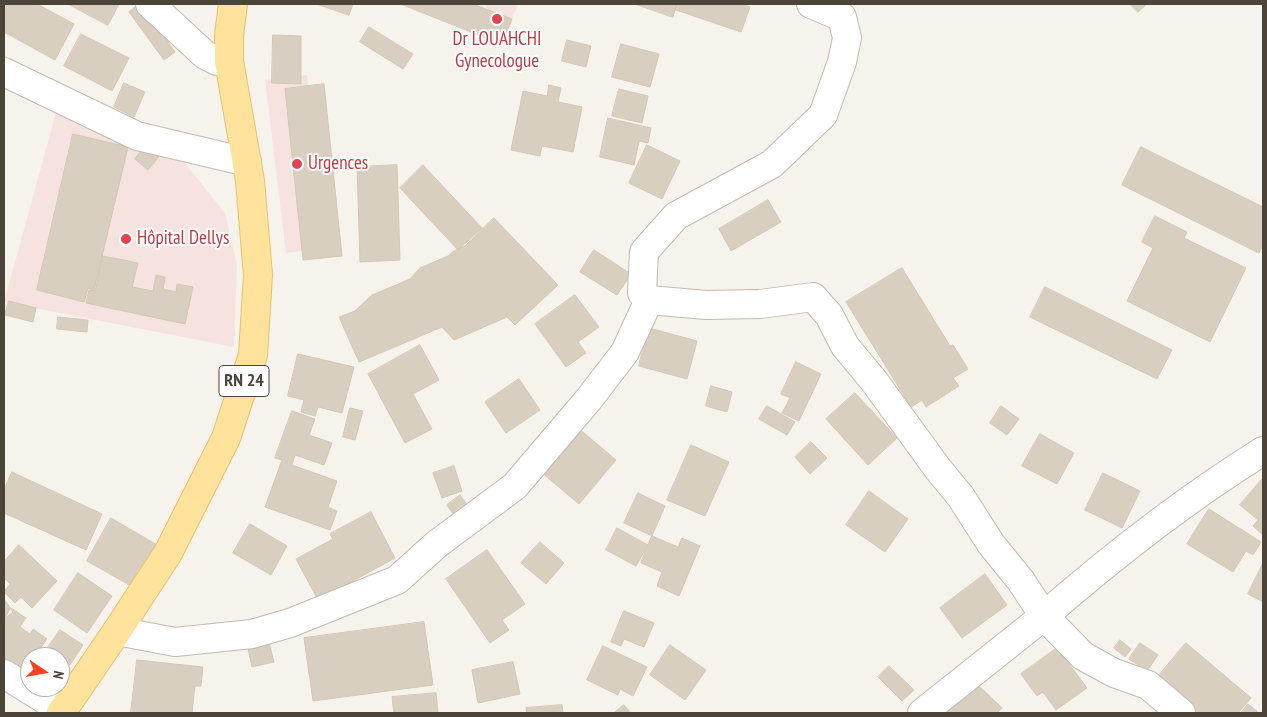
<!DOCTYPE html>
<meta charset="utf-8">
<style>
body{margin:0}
#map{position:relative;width:1267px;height:717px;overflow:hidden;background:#f6f3ec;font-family:"PT Sans Narrow",sans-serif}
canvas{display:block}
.frame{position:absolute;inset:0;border:5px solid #4b4439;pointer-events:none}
.north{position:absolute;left:20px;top:647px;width:50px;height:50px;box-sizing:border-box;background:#fff;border:1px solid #b7b4b0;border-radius:50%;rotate:102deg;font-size:14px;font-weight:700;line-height:20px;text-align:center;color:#4b4439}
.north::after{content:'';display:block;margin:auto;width:18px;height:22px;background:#fc3f1d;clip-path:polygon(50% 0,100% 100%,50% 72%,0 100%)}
</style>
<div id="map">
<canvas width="1267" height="717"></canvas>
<div class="frame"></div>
<div class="north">N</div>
</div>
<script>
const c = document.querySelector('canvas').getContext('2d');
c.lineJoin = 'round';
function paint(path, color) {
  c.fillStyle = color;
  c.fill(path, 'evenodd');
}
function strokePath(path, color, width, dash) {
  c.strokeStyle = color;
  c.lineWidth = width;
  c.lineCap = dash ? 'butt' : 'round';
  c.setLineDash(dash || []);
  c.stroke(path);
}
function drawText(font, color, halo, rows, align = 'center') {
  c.font = font + ' "PT Sans Narrow",sans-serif';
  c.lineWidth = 4;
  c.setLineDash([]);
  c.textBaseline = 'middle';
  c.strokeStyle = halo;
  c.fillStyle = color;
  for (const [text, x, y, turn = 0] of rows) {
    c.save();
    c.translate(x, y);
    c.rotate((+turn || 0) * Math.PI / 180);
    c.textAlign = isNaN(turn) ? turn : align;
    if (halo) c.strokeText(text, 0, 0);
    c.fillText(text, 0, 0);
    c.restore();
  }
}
paint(new Path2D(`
 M487,4H518L502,44L476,34Z
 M307,75L328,248L286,253L265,80Z
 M57,109L165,138L225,213L237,265L234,347L4,302Z`), '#f6e3e0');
const building = new Path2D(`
 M5,4H37L74,24L55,60L4,32V6Z
 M68,4H119L108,25Z
 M140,4L175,52L164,60L129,12Z
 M317,4H353L349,15Z
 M401,4H473L512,19L502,44Z
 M635,4H677L673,17Z
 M678,4H742L750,7L741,32L676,10Z
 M1130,4H1147L1138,12Z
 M369,27L413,54L403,69L360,42Z
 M81,34L129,58L112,91L64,66Z
 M273,35L301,36V84L272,83Z
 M567,40L591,46L586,67L562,61Z
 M621,44L659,54L650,87L612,77Z
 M124,83L145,92L134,117L114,107Z
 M324,84L342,256L303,260L285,89Z
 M549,85L561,88L558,102L582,107L573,152L542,146L540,156L511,150L523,91L547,96Z
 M619,89L648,96L642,123L612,116Z
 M608,118L651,128L648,143L639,141L634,165L600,157Z
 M73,134L128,147L94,290L88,288L84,302L37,290Z
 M148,143L161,154L148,170L135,159Z
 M647,145L680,161L662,199L629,183Z
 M1141,147L1263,207V245L1259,253L1122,185Z
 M397,165L400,260L360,262L357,167Z
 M423,165L482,228L458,250L400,188Z
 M768,200L781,222L731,251L719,229Z
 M1155,216L1187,232L1184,238L1246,268L1210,342L1127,301L1153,248L1142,242Z
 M494,218L558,285L515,325L507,317L454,340L442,327L359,362L339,317L355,311L372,295L410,279L420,268L448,256L454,251L465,246Z
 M594,250L631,274L617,295L580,272Z
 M103,256L138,263L132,287L153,291L156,275L165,277L163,289L176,292L177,284L193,287L185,324L86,303L89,290L95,291Z
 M902,268L950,346L953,345L968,369L953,378L959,386L926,407L922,400L911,407L846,302Z
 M1045,287L1172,350L1157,379L1030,317Z
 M575,295L599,327L578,342L586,353L566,367L535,324Z
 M9,301L36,308L33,322L5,315Z
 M58,317L88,320L87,332L57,329Z
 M649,328L697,341L687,379L639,366Z
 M420,345L439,380L413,394L432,429L405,443L368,374Z
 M298,354L354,367L342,413L318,407L315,416L301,412L304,400L288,396Z
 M796,362L821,374L799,421L782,413L790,398L781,394Z
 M519,379L540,410L506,433L485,402Z
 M711,386L732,392L727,412L706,406Z
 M855,393L897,438L868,465L826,419Z
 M767,406L795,422L787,435L759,419Z
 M1001,406L1019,419L1007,435L990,423Z
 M350,408L363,411L355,440L343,437Z
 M292,411L315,419L309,435L332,443L324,465L295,455L292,465L337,481L328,507L337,511L330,530L265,507L282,460L275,458Z
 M578,428L616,460L579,504L541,472Z
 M1040,434L1074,453L1057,484L1022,466Z
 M811,442L827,458L810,474L795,457Z
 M691,445L729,462L705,516L667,500Z
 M454,466L462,491L442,498L433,473Z
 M12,472L102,514L86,550L4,513V490Z
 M1103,473L1140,491L1122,528L1085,510Z
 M1263,478V535L1253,526L1258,520L1240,505Z
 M869,491L908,519L885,552L846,525Z
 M638,493L665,506L652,536L624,523Z
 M460,495L469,507L455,517L447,505Z
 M1209,509L1261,542L1253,555L1246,551L1233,572L1187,544Z
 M371,512L395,558L318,600L296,559L333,539L330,534Z
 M111,518L164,549L140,591L87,561Z
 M250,524L287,546L271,575L233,553Z
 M617,528L648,545L636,566L606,550Z
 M652,536L678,547L682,538L700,546L679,596L657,586L662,572L641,563Z
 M540,542L564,563L546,584L521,563Z
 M19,545L57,581L32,608L21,597L15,603L4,592L10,584L4,578V562Z
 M487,550L525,604L502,620L509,630L490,643L446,579Z
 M1263,563V602L1248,594Z
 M78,573L112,596L87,633L54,610Z
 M985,574L1007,605L962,638L940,608Z
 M4,599L13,612L4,619Z
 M11,608L26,618L20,627L30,634L33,629L47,639L39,650L51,657H30V675L4,658V620Z
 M624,611L654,623L644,647L624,639L621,646L611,642Z
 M424,622L433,685L313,701L304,638Z
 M60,630L83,645L70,665L47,649Z
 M267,635L274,662L252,667L246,640Z
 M1120,640L1131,649L1125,657L1114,648Z
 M1140,643L1158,655L1147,671L1129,659Z
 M1186,643L1251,698L1238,713H1196L1156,679Z
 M670,645L706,670L685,700L650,675Z
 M603,646L647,667L633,696L620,689L618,695L587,680Z
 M1057,648L1087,688L1056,710L1043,692L1037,696L1021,674Z
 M137,660L203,667L201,686H195L192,713H131Z
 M513,662L520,694L478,703L472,670Z
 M889,666L914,690L902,701L878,677Z
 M976,683L1002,708L997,713H947Z
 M436,693L438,713H394L392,697Z
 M1248,704L1259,713H1241Z
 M562,705L563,713H527L526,708Z
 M624,705L631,713H614Z`);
paint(building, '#d8cfc1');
strokePath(building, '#d3c7b4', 1);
const minor = new Path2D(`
 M150,4L205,55L217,61H229
 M811,4L842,17L847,38L842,62L823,115L772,164L676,216L644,252L642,293L649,300L706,305L760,304L813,297L829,315L845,346L874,381L938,469L961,497L991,544L1021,581L1044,616C1113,556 1186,499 1263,451
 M4,72L137,136L247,162
 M117,631L175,642L252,634L290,623L397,580L437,544L515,486L589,399L625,352L649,300
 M4,674L62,710
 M922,713L1044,616L1083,656L1114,673L1148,685L1181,713`);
const major = new Path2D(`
 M61,713L117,631L168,553L226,438L253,355L258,275L250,181L229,61V35L233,4`);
strokePath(minor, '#c2bbae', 30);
strokePath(major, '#e6c16a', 30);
strokePath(minor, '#fff', 28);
strokePath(major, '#ffe39c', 28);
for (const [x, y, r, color] of [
 [497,19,6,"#e0444e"],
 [297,164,6,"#e0444e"],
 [126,239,6,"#e0444e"]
]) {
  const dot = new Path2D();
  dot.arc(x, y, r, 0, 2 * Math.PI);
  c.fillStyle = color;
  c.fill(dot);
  strokePath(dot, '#fff', 2);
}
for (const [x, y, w] of [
 [244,381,50]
]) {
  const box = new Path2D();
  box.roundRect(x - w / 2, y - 15.5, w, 31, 4);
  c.fillStyle = '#fff';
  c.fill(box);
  strokePath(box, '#4b4439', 1);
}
drawText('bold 18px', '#4b4439', null, [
 ["RN 24",244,381]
]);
drawText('19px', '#be3a42', '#fff', [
 ["Dr LOUAHCHI",497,40,"center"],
 ["Gynecologue",497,62,"center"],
 ["Urgences",308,164],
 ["Hôpital Dellys",137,239]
], 'left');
</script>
